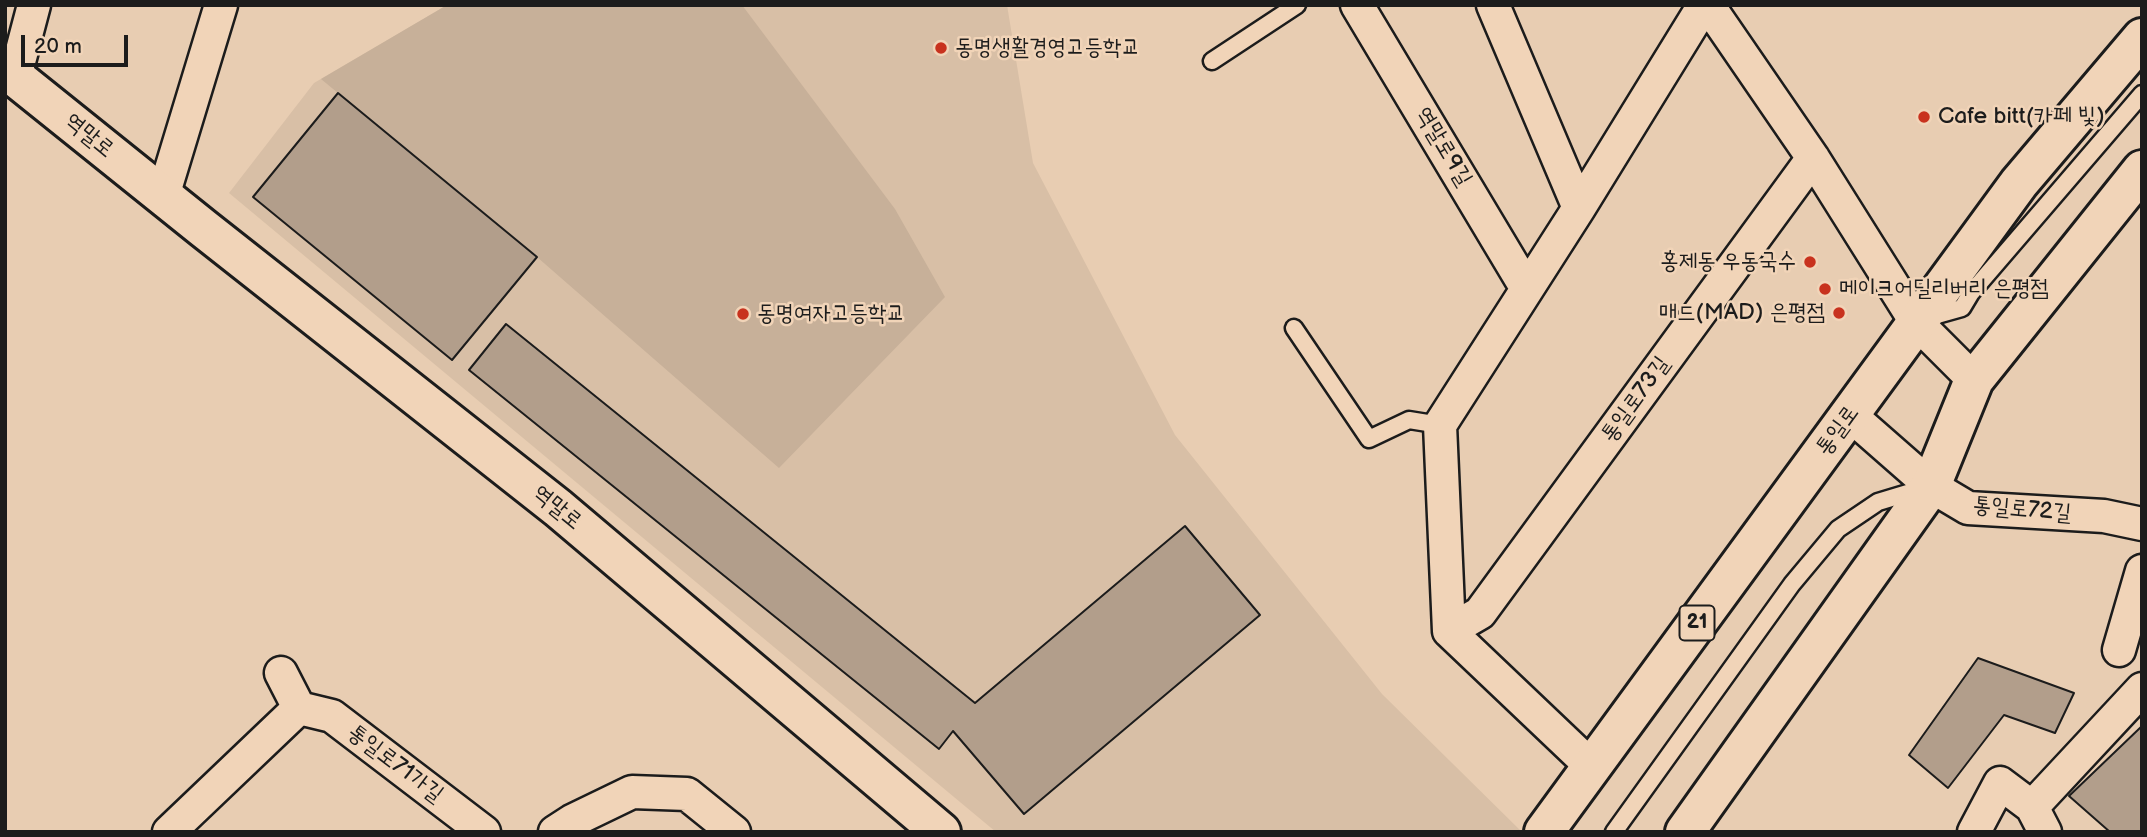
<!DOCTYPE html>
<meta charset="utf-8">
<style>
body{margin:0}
#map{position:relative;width:2147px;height:837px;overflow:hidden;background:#e8cdb2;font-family:"Balsamiq Sans",sans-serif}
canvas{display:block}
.frame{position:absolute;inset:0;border:7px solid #1c1c1c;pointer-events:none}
.scale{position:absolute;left:21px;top:35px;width:107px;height:32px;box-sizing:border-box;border:4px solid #1c1c1c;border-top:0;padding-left:9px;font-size:21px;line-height:24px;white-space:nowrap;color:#1c1c1c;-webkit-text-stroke:5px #f1d4b8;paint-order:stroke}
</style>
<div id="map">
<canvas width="2147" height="837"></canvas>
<div class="frame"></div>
<div class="scale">20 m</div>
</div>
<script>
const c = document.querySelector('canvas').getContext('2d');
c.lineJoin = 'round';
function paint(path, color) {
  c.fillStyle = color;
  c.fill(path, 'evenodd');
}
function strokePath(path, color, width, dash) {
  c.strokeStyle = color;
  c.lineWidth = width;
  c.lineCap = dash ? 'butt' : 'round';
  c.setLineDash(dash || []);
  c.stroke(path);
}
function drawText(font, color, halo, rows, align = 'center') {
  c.font = font + ' "Balsamiq Sans","Poor Story",sans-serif';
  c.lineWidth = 5;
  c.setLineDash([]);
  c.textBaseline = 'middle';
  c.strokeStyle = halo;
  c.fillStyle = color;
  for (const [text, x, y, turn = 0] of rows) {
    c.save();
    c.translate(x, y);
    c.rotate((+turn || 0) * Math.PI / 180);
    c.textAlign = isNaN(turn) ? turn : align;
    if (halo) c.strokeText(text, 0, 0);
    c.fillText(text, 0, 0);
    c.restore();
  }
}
paint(new Path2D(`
 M447,5H1007L1033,163L1175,435L1382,694L1522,832H996L229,193L314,83Z`), '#d8bfa6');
paint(new Path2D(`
 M447,5H742L895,209L945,297L779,468L537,257L321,79Z`), '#c7b099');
const building = new Path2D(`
 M338,93L537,257L452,360L253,197Z
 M506,324L975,703L1185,526L1260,615L1024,814L953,731L939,749L469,370Z
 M1978,658L2074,693L2055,733L2004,715L1948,788L1909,755Z
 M2142,726V832H2110L2069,796Z`);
paint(building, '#b29e8b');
strokePath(building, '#1c1c1c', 2);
const lane = new Path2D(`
 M1212,61L1297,5
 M1930,317L1962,308L1971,293L2142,94
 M1294,328L1369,439L1409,420L1440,425
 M1614,832L1792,584L1838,529L1878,502L1921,489`);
const street = new Path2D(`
 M1357,5L1527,289
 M1493,5L1579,208
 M1708,5L1813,158L1916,322L1974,380
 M15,77L34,5
 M163,196L221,5
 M1850,415L1931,486L1968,508L2104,516L2142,524
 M1449,631L1480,613L1813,158
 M2119,650L2142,571
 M299,708L332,716L484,832
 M1591,766L1449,631L1440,425L1579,208L1704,5
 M2032,807L2142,689
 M169,832L299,708L281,673
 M555,832L572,821L632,792L687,794L734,832
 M1974,832L2000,783L2032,807L2045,832`);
const secondary = new Path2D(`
 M5,69L203,228L558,508L941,832`);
const primary = new Path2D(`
 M1544,832L2019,183L2142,38
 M1685,832L1931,486L1974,380L2142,170`);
strokePath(lane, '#1c1c1c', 21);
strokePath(street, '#1c1c1c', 37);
strokePath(secondary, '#1c1c1c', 44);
strokePath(primary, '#1c1c1c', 44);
strokePath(lane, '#f1d4b8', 16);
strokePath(street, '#f1d4b8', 32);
strokePath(secondary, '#f1d4b8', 38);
strokePath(primary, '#f1d4b8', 38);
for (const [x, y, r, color] of [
 [941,48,7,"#c8321e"],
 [1924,117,7,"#c8321e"],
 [1810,262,7,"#c8321e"],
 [1825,289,7,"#c8321e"],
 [1839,313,7,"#c8321e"],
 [743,314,7,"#c8321e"]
]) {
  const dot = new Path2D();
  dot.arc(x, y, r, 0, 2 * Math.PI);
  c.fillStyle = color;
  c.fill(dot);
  strokePath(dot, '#f1d4b8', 2.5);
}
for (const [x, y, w] of [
 [1697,623,35]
]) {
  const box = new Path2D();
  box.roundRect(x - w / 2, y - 17.5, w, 35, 5);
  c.fillStyle = '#f1d4b8';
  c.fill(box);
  strokePath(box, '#1c1c1c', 2);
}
drawText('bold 21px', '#1c1c1c', null, [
 ["21",1697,623]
]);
drawText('23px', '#1c1c1c', '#f1d4b8', [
 ["동명생활경영고등학교",955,48],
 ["Cafe bitt(카페 빛)",1938,117],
 ["홍제동 우동국수",1796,262,"right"],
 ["메이크어딜리버리 은평점",1839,289],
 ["매드(MAD) 은평점",1825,313,"right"],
 ["동명여자고등학교",757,314]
], 'left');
drawText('23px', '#1c1c1c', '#f1d4b8', [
 ["역말로",89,136,39],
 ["역말로9길",1443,147,59],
 ["통일로73길",1636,400,-54],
 ["통일로",1838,431,-54],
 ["역말로",557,508,39],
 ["통일로72길",2022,510,5],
 ["통일로71가길",395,764,37]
]);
</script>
